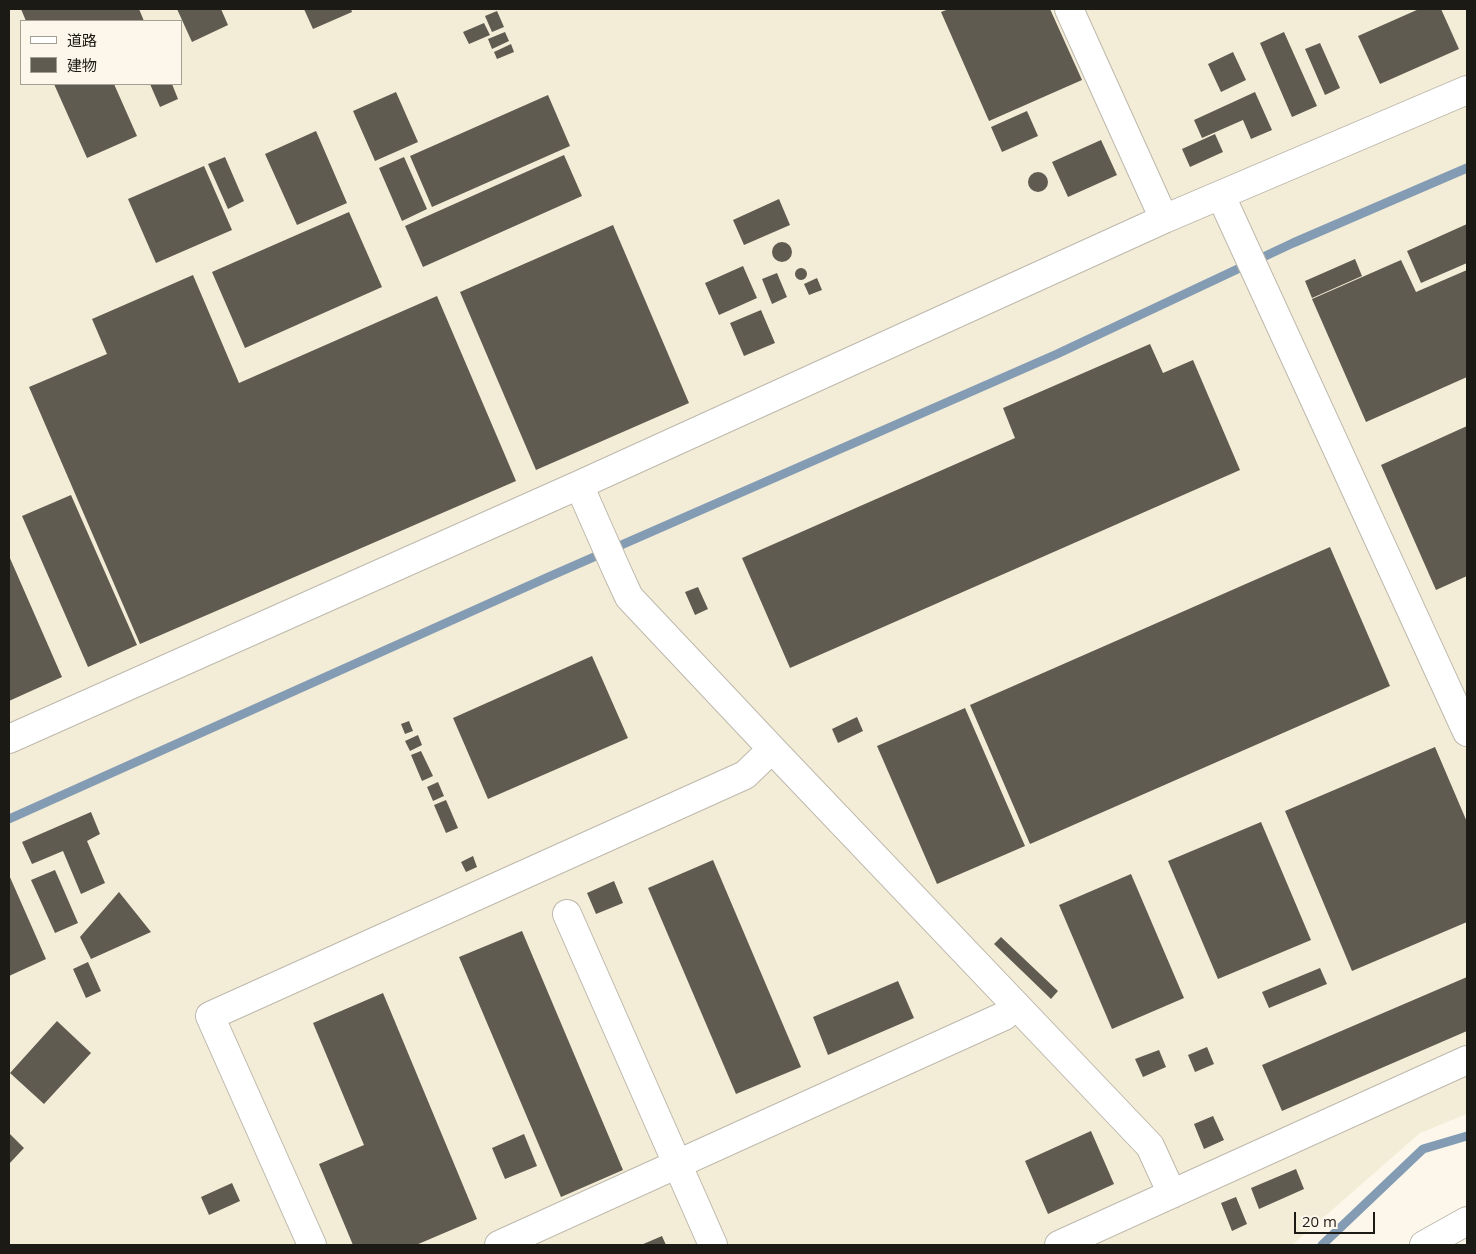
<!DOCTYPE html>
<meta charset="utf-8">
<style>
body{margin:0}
#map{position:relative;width:1476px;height:1254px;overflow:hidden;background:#fcf7ea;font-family:"Open Sans","Noto Sans JP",sans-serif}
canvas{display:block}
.frame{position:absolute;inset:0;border:10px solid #1c1a15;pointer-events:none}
.legend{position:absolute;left:20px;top:20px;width:162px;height:65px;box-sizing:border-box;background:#fcf7ea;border:1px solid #a29f95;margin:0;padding:6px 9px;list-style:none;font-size:15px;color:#1c1a15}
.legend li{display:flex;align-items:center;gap:10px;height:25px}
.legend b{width:25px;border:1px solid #a29f95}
.scale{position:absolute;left:1294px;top:1212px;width:81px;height:22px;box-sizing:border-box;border:2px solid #1c1a15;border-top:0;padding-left:6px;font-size:15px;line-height:18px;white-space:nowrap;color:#1c1a15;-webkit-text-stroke:4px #fcf7ea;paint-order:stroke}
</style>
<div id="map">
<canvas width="1476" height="1254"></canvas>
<div class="frame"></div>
<ul class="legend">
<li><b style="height:6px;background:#fff"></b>道路</li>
<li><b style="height:14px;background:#5f5b50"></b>建物</li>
</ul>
<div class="scale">20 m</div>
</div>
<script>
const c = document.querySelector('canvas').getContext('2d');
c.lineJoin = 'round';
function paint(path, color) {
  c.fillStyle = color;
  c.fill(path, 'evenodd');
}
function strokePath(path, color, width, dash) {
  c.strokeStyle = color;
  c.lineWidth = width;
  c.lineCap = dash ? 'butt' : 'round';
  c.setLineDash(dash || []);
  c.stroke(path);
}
paint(new Path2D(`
 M9,9H1467V1114L1420,1133L1292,1245H9ZM21,21H181V84H21Z`), '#f3ecd7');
strokePath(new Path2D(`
 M9,819L546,578L1057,354L1293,243L1467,168
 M1322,1245L1423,1149L1467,1136`), '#839cb4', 9);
paint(new Path2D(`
 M21,9H139L144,21H26Z
 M177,9H221L228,25L192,42Z
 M304,9H351L352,12L313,29Z
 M949,9H1050L1082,80L989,121L941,12Z
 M1419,9H1441L1459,49L1380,84L1358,36Z
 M497,11L504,27L492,32L485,16Z
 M484,23L490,35L469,44L463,32Z
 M505,32L509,41L492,49L488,39Z
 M1284,32L1317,106L1292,117L1260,43Z
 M1320,43L1340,88L1325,95L1305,49Z
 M511,44L514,52L497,59L494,52Z
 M1233,52L1246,80L1221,92L1208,64Z
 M54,84H114L137,136L87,158Z
 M150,84H172L178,99L160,107Z
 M396,92L418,142L375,161L353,111Z
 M1255,92L1272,130L1251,139L1243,120L1202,138L1194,120Z
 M548,95L570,146L432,207L410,156Z
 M1027,111L1038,136L1002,152L991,127Z
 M316,131L347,203L297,225L265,154Z
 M1215,134L1223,152L1190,167L1182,149Z
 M1101,140L1117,175L1068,197L1052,162Z
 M564,155L582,196L423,267L405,226Z
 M225,157L244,201L228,209L208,164Z
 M404,157L427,209L402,221L379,168Z
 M204,166L232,230L156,263L128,199Z
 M1028 182a10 10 0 1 1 20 0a10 10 0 1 1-20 0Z
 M779,199L790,225L744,245L733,220Z
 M349,212L382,287L245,348L212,272Z
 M1467,224V263L1421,283L1407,251Z
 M613,225L689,403L536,470L460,292Z
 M772 252a10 10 0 1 1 20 0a10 10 0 1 1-20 0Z
 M1355,259L1362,276L1312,298L1305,281Z
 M1401,260L1416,292L1467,270V377L1366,422L1312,299Z
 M743,266L757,298L719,315L705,283Z
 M795 274a6 6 0 1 1 12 0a6 6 0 1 1-12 0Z
 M777,273L787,297L772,304L762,279Z
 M193,275L239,383L437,296L516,481L140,644L29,387L107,354L92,319Z
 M817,278L822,290L809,295L804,284Z
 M761,310L775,343L744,356L730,323Z
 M1150,344L1163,373L1193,360L1240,470L790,668L742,558L1015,438L1003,408Z
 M1467,426V576L1436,590L1381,465Z
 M71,495L137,645L88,667L22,516Z
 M1330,547L1390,686L1030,844L970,705Z
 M9,556L62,677L9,701Z
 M698,587L708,609L695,615L685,592Z
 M592,656L628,738L488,799L453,718Z
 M965,708L1025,846L937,884L877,746Z
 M857,717L863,731L838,743L832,729Z
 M409,721L413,731L405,734L401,724Z
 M418,735L422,745L410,751L405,741Z
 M1435,747L1467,822V922L1352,971L1285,811Z
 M421,751L433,776L422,781L411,755Z
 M438,782L444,796L433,801L427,787Z
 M446,800L458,828L446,833L434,805Z
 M91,812L100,834L87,841L105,883L81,894L63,851L32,864L22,842Z
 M1261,822L1311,940L1218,979L1168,861Z
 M473,856L477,867L466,872L461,862Z
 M713,860L801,1067L736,1094L648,888Z
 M55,870L78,923L55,933L31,880Z
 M1131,874L1184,998L1112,1029L1059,905Z
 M9,875L46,959L9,976Z
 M614,881L623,903L596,914L587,893Z
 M119,892L151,932L91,959L80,937Z
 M522,931L623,1170L561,1197L459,957Z
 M1001,937L1058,991L1051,999L994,944Z
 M88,962L101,991L86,998L73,969Z
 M1320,968L1327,984L1269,1008L1262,992Z
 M1467,977V1031L1282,1111L1262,1065Z
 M898,981L914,1018L828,1055L813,1017Z
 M383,993L477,1219L416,1245H353L319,1164L364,1145L313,1023Z
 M57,1021L91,1053L44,1104L10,1073Z
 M1207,1047L1214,1064L1195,1072L1188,1055Z
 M1159,1050L1166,1067L1143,1077L1135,1059Z
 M1213,1116L1224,1140L1204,1149L1194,1124Z
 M1091,1131L1114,1184L1048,1214L1025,1161Z
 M9,1133L24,1148L9,1164Z
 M524,1134L537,1166L505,1179L492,1148Z
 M1296,1169L1304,1189L1259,1209L1251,1188Z
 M232,1183L240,1201L209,1215L201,1197Z
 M1236,1197L1247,1224L1232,1231L1221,1203Z
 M662,1236L666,1245H641Z`), '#5f5b50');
const minor = new Path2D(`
 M1069,9L1164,219
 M1221,196L1467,732
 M579,485L617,571L629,597L772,749L1150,1146L1172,1194
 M9,739L579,485L1164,219L1467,90
 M567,914L713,1245
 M312,1245L210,1016L745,775L772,749
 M499,1245L1004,1016L1015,1004
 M1059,1245L1467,1060
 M1424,1245L1467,1221`);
strokePath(minor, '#bdb8ac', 30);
strokePath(minor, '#fff', 28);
</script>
